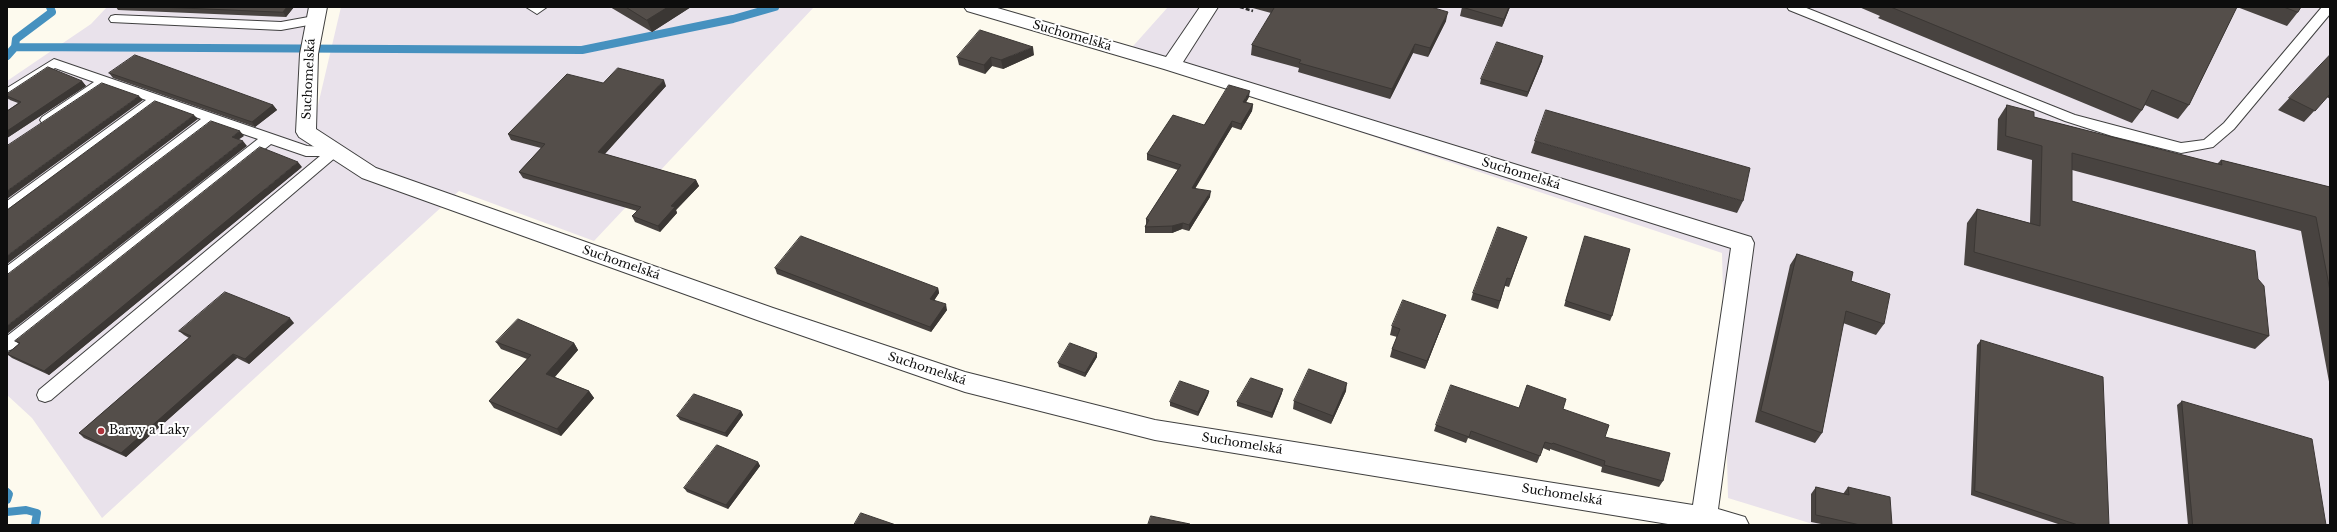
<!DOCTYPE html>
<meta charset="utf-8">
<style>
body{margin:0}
#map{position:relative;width:2337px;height:532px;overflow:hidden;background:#fdfaee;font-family:"Libre Baskerville",serif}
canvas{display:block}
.frame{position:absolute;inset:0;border:8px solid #0d0d0d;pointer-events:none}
</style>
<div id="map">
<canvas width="2337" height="532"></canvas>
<div class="frame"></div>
</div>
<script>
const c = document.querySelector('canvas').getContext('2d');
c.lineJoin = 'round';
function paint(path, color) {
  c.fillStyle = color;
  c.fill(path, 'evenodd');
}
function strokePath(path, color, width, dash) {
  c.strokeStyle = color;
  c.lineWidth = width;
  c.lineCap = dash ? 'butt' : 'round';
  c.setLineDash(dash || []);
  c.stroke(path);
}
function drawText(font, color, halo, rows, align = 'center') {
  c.font = font + ' "Libre Baskerville",serif';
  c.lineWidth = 4;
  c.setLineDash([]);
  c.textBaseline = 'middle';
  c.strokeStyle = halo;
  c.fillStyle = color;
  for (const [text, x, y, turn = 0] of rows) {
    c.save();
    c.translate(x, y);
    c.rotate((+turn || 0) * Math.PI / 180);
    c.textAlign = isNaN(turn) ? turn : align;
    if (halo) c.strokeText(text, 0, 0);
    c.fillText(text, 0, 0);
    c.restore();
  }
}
paint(new Path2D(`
 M107,7H310L306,20L311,135L341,7H814L594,241L459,191L102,518L32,418L7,395V81L91,24Z
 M1168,7H2330V525H1816L1728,498L1722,253L1126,54Z`), '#e9e2eb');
strokePath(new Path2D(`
 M15,47L582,50L733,19L775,7
 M7,56L15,47L16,39L52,12L50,7
 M7,492L9,494L7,500
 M7,512L26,510L37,513L35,525`), '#4691bf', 8);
const lane = new Path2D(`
 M526,7H547L537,14Z
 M1787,7H1804L2075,115L2181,143L2204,140L2224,123L2322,7H2330V14L2234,129L2213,147L2181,153L2112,136L2065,121L1789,10Z
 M115,15L281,22L314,16L320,20L314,24L281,30L111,22L109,19L111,16Z
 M54,59L307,146L341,148L343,151L51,400L45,402L39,400L37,395L39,390L320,156H306L271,144L13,349L7,351V336L258,139L214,124L12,278L7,280V266L201,119L159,104L12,212L7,213V201L146,100L106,86L52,123H42L40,120L42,117L94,82L55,68L7,99V88Z`);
const street = new Path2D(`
 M309,7H327L318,54L316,129L376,168L773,308L965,372L1155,420L1693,505L1731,248L1164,69L967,11L964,7H994L1166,57L1200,7H1218L1183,62L1751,237L1754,243L1718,509L1745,517L1749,525H1674L1155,440L965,392L757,320L362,178L299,137L296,132L300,54Z`);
strokePath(lane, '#404040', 2);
strokePath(street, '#404040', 2);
strokePath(new Path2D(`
 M1240,7L1253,11`), '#2f2f2f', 2.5, [4, 2]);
paint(lane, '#fff');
paint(street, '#fff');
paint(new Path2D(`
 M116,7H294L286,17L118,10Z
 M610,7H691L652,32Z
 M1249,7H1431L1446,21L1428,57L1413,53L1390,99L1298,72L1299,68L1251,55L1252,45L1271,13Z
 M1462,7H1510L1502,27L1460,16Z
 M1859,7H2237L2189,105L2178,119L2145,105L2142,110L2132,123L1878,18L1880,16Z
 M2237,7H2301L2298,12L2287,26Z
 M1034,55L1003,69L992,66L985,74L959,65L957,57Z
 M2330,55V99L2327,97L2304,122L2278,110Z
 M1542,61L1527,97L1480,84L1481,79Z
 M109,73L273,105L277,110L255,127L113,78Z
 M82,81L86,86L7,138V111L18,103L10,100L7,97V94Z
 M603,83L666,86L605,154L696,180L699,186L676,210L677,213L660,232L635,222L632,216L637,211L523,178L519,172L541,148L511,140L508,134Z
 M1249,97L1246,102L1253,104L1252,111L1241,130L1232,127L1195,188L1210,197L1189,231L1182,229L1172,233H1145V227L1146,224V219L1178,170L1147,160V154L1204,125Z
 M2007,105L2034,117L2217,164L2221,160L2330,187V387L2301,231L2072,170V201L2258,279L2269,336L2255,349L1964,265L1967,223L1977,209L2030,223L2032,160L1997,150L1998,119Z
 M1535,141L1743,201L1737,213L1531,153Z
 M302,167L49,375L12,358L7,354L19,344L15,341Z
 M1585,236L1612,316L1610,321L1564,306Z
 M1524,244L1509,287L1505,286L1498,309L1471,300L1473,293Z
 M1797,254L1851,281L1884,324L1876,335L1843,323L1822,433L1815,443L1755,422L1790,265Z
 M775,268L938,288L939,293L934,300L947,310L931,332L777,274Z
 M1446,315L1443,323L1425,369L1390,357L1392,349L1397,337L1390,335L1392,326Z
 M294,323L249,364L237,358L126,457L84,438L79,433L189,338L184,335L179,331Z
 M1981,340L2109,525H2061L1971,495L1977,345Z
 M496,342L574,343L578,350L555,377L589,391L594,398L561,436L494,408L489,401L527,359L501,349Z
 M1097,357L1085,377L1059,367L1058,363Z
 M1209,391L1208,395L1198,416L1170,406V402Z
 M1346,391L1331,424L1293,409L1294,401Z
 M1282,393L1272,418L1237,406V402Z
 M2182,401L2326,525H2188L2177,405Z
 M1519,408L1563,409L1605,437L1663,481L1659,487L1601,472L1602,467L1550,449V451L1543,448L1537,463L1468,438L1466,443L1434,431L1436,425Z
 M741,411L743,415L727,437L680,420L677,416Z
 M758,462L760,466L728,509L687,492L684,488Z
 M1816,487L1843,494L1848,487L1892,525H1826L1811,522V494Z`), '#484340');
paint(new Path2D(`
 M287,7H294L286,17L283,12Z
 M668,7H691L652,32L647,20Z
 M1509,7H1510L1502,27L1504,19Z
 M1448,12L1446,21L1428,57L1430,48Z
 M1415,44L1413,53L1390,99L1392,89Z
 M1033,47L1034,55L1003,69L1001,60Z
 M1543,56L1542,61L1527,97L1528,92Z
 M991,57L992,66L985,74L984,65Z
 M664,80L666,86L601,158L598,152Z
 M82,81L86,86L7,138V131Z
 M1250,91L1249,97L1243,108V102Z
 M139,96L143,100L7,199V191Z
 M1253,104L1252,111L1241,130V124Z
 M273,105L277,110L255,127L252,122Z
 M194,115L198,119L7,264V256Z
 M1232,121V127L1192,194V188Z
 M240,131L244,136L235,142L232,137Z
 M243,141L247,146L7,334V326Z
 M298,162L302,167L49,375L44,371Z
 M696,180L699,186L676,210L677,213L660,232L658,226L671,206Z
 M1211,191L1210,197L1189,231V225Z
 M1183,223L1182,229L1172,233V226Z
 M938,288L939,293L932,304L930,299Z
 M946,304L947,310L931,332L930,327Z
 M1446,315L1443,323L1425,369L1427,361Z
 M290,318L294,323L249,364L245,359Z
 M574,343L578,350L551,381L546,374Z
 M1097,353V357L1085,377V373Z
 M233,354L237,358L126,457L121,453Z
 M1347,383L1346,391L1331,424L1333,416Z
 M1283,389L1282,393L1272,418V413Z
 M589,391L594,398L561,436L557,429Z
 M1209,391L1208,395L1198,416V412Z
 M741,411L743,415L727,437L725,433Z
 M758,462L760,466L728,509L726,505Z`), '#3b3734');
const building = new Path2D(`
 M159,7H287L283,12Z
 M626,7H668L647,20Z
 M1275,7H1431L1448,12L1430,48L1415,44L1392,89L1299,63L1301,60L1252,45Z
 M1462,7H1509L1504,19Z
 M1891,7H2237L2189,105L2152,90L2142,110Z
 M2284,7H2301L2298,12Z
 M980,30L1033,47L1001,60L991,57L984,65L957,57Z
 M1497,42L1543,56L1528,92L1481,79Z
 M135,55L273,105L252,122L109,73Z
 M2330,55V94L2315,111L2289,98Z
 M48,67L82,81L7,131V111L21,102L7,96V94Z
 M618,68L664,80L598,152L696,180L671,206L675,207L658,226L632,216L641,207L519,172L545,144L508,134L567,74L603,83Z
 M102,83L139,96L7,191V146Z
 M1229,85L1250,91L1243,102L1253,104L1241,124L1232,121L1192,188L1211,191L1189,225L1183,223L1172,226L1145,227L1149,220L1146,219L1181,165L1147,154L1173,115L1204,125Z
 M155,101L194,115L7,256V209H8Z
 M2007,105L2034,112V117L2222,165L2221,160L2330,187V291L2316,217L2072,153V201L2255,251L2258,279L2264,286L2269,336L1974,252L1977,209L2040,226L2042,146L2006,136Z
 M1546,110L1750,168L1743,201L1535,141Z
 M211,121L240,131L232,137L243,141L7,326V275Z
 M260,147L298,162L44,371L7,354L20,343L15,341Z
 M1498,227L1527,237L1511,279L1507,278L1500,301L1473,293Z
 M801,236L938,288L930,299L946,304L930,327L775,268Z
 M1585,236L1630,249L1612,316L1566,301Z
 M1797,254L1853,272L1851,281L1890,294L1884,324L1846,311L1822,433L1761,411Z
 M225,292L290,318L245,359L233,354L121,453L79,433L191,336L179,331Z
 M1403,300L1446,315L1427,361L1392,349L1400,329L1392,326Z
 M518,319L574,343L546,374L589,391L557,429L489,401L531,355L496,342Z
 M1981,340L2103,377L2109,525H2078L1975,491Z
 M1070,343L1097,353L1085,373L1058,363Z
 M1309,369L1347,383L1333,416L1294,401Z
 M1251,378L1283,389L1272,413L1237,402Z
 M1180,381L1209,391L1198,412L1170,402Z
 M1451,385L1519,408L1527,385L1566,399L1563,409L1609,425L1605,437L1670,453L1663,481L1604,465L1605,461L1553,443L1552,444L1545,442L1540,456L1471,431L1469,437L1436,425Z
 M694,394L741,411L725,433L677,416Z
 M2182,401L2312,439L2326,525H2193Z
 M717,445L758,462L726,505L684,488Z
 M1816,487L1849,495L1848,487L1890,497L1892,525H1860L1816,515Z
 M861,513L896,525H854Z
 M1151,516L1190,524V525H1148Z`);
paint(building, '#544e4a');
strokePath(building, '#3b3734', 1);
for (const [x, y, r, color] of [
 [101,431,4,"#ae333b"]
]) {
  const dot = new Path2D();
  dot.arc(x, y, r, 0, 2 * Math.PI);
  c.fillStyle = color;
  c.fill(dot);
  strokePath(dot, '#fff', 1.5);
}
drawText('12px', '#0d0d0d', '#fff', [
 ["Suchomelská",1072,36,16],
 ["Suchomelská",309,79,-87],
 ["Suchomelská",1521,174,17],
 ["Suchomelská",621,263,19],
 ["Suchomelská",927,369,18],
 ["Suchomelská",1242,444,9],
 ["Suchomelská",1562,495,9]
]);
drawText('12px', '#0d0d0d', '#fff', [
 ["Barvy a Laky",109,431]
], 'left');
</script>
